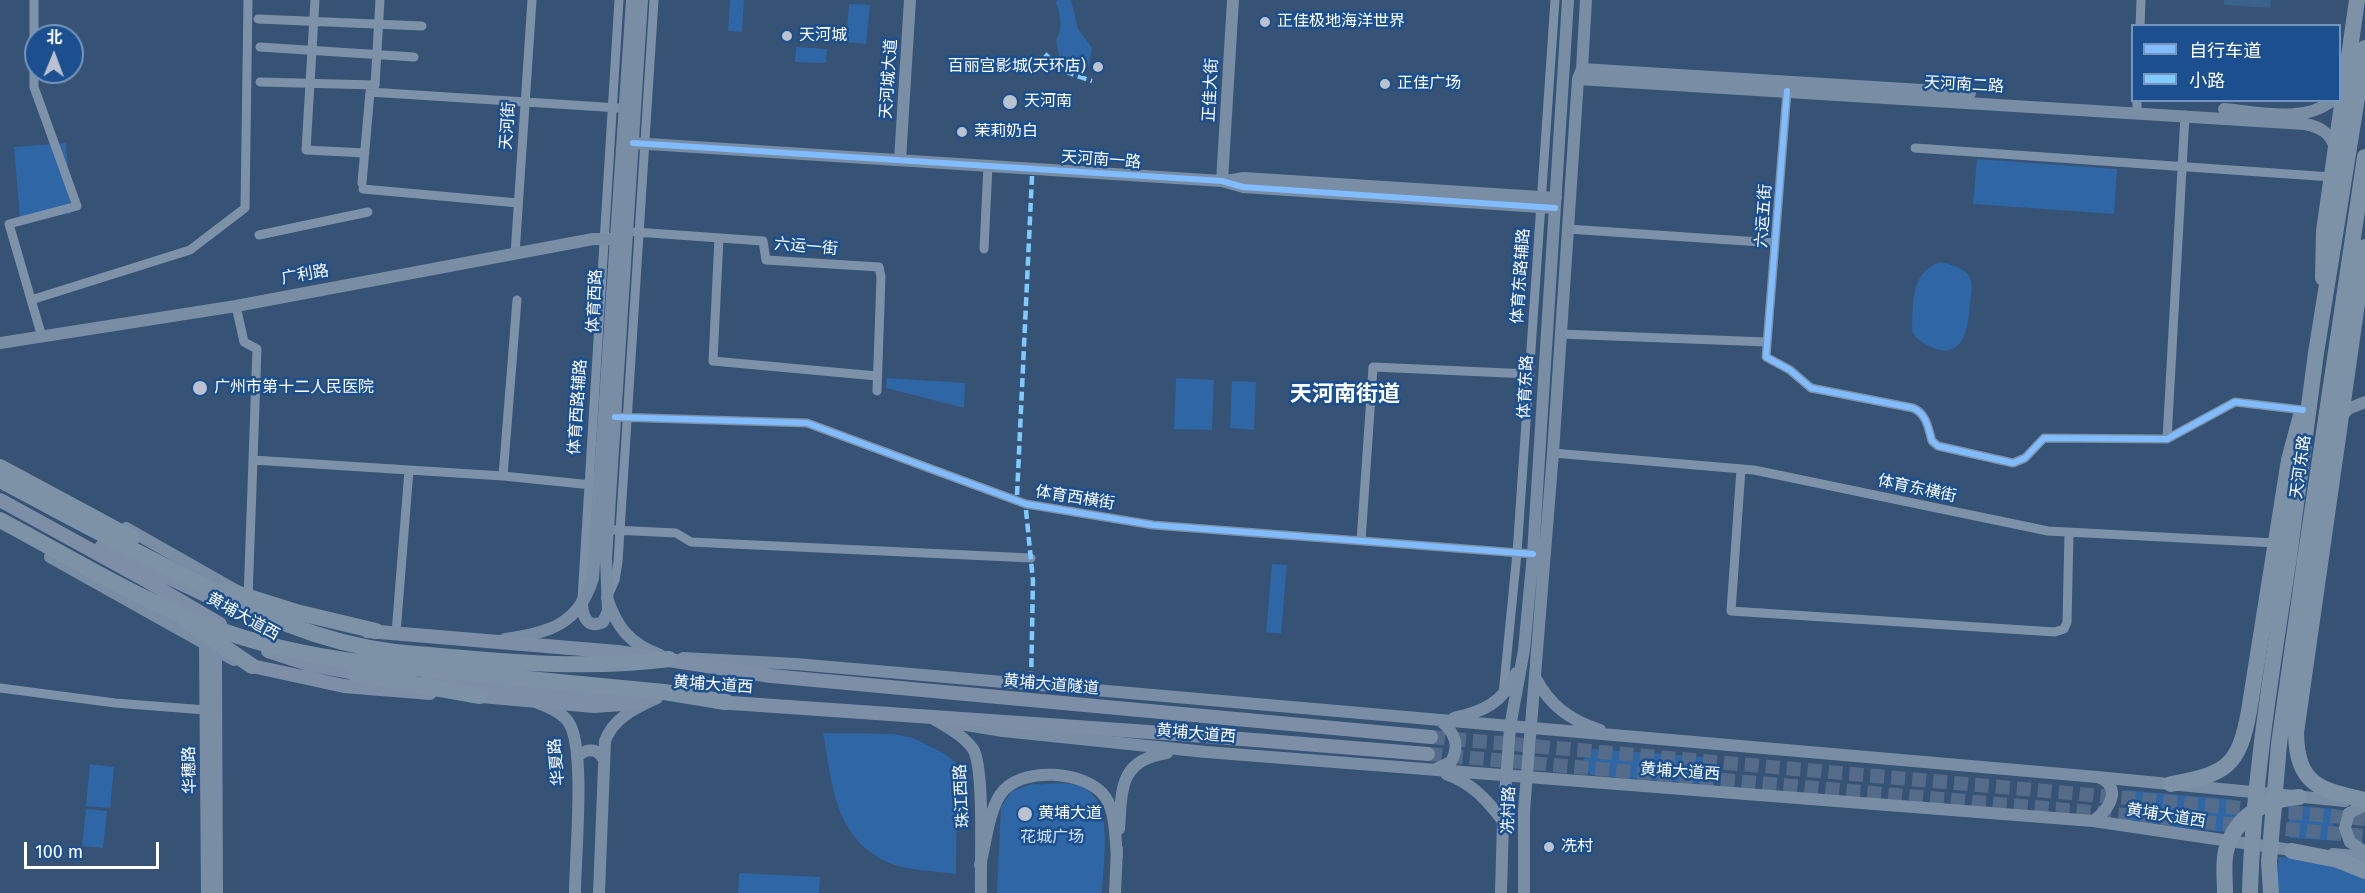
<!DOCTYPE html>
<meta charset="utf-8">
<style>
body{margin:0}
#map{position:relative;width:2365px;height:893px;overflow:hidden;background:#365274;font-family:"Fira Sans","Noto Sans SC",sans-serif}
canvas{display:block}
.legend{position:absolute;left:2131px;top:24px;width:210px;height:78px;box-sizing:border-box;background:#1b4f8f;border:2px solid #7695bc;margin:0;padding:8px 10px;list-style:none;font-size:18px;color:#fff}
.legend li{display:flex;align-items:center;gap:12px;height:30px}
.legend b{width:30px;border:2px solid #7695bc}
.north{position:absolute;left:24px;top:24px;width:60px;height:60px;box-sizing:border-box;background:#1b4f8f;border:2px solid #7695bc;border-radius:50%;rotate:1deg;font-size:16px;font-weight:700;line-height:24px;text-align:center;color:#fff}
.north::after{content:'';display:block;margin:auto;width:21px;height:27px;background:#b9c2ce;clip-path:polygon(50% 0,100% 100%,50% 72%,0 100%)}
.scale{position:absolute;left:24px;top:842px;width:135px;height:27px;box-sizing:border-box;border:3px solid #fff;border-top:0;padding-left:8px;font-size:18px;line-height:21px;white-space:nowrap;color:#fff;-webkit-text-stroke:4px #1b4f8f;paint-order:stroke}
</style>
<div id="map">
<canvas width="2365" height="893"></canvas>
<ul class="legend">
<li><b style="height:8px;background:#80bcff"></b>自行车道</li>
<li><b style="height:8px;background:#80caff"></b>小路</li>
</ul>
<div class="north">北</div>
<div class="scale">100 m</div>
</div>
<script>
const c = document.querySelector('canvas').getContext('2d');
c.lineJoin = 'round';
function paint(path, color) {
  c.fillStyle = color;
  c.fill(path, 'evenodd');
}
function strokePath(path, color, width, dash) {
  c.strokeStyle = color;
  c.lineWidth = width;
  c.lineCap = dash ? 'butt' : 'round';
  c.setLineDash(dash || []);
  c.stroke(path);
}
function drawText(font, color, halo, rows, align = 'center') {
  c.font = font + ' "Fira Sans","Noto Sans SC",sans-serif';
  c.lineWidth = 5;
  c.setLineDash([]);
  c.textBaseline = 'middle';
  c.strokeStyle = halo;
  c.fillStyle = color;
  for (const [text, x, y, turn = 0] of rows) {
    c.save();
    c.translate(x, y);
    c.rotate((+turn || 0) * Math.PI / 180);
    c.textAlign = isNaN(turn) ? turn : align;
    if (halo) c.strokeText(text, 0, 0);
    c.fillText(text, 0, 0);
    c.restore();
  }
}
paint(new Path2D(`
 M730,0H744L742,32L728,31Z
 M1058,0H1071L1078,29L1092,48L1088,68L1069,65L1060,60L1056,40C1064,28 1060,15 1056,2Z
 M849,4L870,5L866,44L846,42Z
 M796,47L827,49L826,63L795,62Z
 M66,143L71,214L20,218L14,147Z
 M1977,159L2117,169L2114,214L1973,204Z
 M1940,262C1949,264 1963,267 1969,276C1974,284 1971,295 1970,304C1968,328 1964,363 1929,346C1921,342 1916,339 1912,331C1913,303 1910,273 1940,262Z
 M887,378L965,383L964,408L886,388Z
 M1176,378L1214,380L1212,430L1174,429Z
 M1232,381L1256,382L1254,430L1230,428Z
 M1272,564L1287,565L1281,634L1266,632Z
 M823,733L893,734L913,738L945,754L955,762L957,776L956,874C936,871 911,871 892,864C834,840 833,787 823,733Z
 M1593,749L1707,757L1705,784L1590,775L1583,760Z
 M90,764L114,767L110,808L86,806Z
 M1032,784C1046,785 1066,781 1079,786C1116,798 1103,863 1102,893H997L1001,807L1012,791Z
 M2125,790L2237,800L2235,833L2121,822L2127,806Z
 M2288,805L2336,809L2333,824L2340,841L2290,838Z
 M86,809L107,811L103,848L82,846Z
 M2279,857L2365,862V893H2276Z
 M739,873L820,877L819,893H738Z`), '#2f66a5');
paint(new Path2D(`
 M2224,0H2271L2270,8L2224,5Z`), '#3b618d');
strokePath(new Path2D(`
 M1431,737L2365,819
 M1428,754L2365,836`), '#546c89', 14, [14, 7]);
strokePath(new Path2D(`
 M34,0V87L77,206L9,224L42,337
 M315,0L306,150L365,153
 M258,19L422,26
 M2140,26L2141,0
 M260,47L414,57
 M260,82L375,85L380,0
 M1787,91L1766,357L1790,370L1811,388L1913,408C1927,414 1928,428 1932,441L1938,446L2013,463L2025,458L2044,438L2167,439L2235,402L2303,410
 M2137,111V100
 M1915,148L2332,177
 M362,183L370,92L619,108
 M363,189L518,203
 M1568,229L1775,243
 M635,232L763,241L766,260L879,267L881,277L877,391
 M259,235L368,212
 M719,238L713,361L877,376
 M984,249L988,166
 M515,254L532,0
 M31,300L190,250L245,208L248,0
 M236,306L244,342L257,349L248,598
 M1560,334L1767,342
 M615,417L807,423L1026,504L1153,525L1533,554
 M2167,439L2185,115
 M1553,453L1754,470L2048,531L2276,543
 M253,460L503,476L592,485
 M1741,469L1731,611L2055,632L2064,629L2067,622L2069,533
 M503,476L517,300
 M614,530L676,533L691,542L1031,558
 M1361,541L1373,367L1530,374
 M608,596L615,580L618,562L654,0
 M582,599L619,0
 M396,633L409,470
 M0,688L115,703L206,710
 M1503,695L1517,553L1555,0`), '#7d92a8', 9);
strokePath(new Path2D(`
 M1582,69L1970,93
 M1578,79L2305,124C2321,127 2330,133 2336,149
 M2224,109C2258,112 2304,124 2333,100
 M633,143L1222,181L1243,187L1555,208
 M900,160L910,0
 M1222,181L1233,0
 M1226,181L1244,178L1556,198
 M0,343L236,306L593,239H616
 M2340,418L2348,409L2365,402
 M126,528L237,591
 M50,557L234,660
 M607,598C617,628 630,644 660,655
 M582,601C582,614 586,630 603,622L608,611L606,559L642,0
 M505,639C548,633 579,625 593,578L632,0
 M205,647L207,893
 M216,652L217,893
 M683,658L796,664L2097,777L2345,801
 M1535,677C1550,706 1570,720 1600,730
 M538,703C549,707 563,713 569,723C586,750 575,857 575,893
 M932,718C947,727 963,735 973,749C985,768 980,865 981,893
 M1454,718C1483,712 1504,702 1516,673
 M960,724L1003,731L1206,752L2093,821L2298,851
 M577,757C585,749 596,747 603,758
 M1436,769L1451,762C1460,745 1455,733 1441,721
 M1446,774C1472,783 1487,800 1503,821
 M2365,805L2349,813L2345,828L2350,842L2365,852
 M2093,821C2109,811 2124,786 2098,777
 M1119,829C1122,789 1119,760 1167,753
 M2333,854L2365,857
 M980,865C986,843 988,814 1000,795C1019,765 1088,770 1106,798C1116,814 1115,838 1117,856
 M599,893L605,741C614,717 636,708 657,698
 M1115,893L1117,849
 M1501,893L1503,821L1510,727L1524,650L1533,554L1568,0
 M1524,893V811L1553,453L1578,79L1582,69L1586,0`), '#798da4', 12);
strokePath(new Path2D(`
 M0,500L140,577L220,624
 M102,546L228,606
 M367,631L618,652L771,676L1431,737
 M268,651L308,664L366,675
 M252,666L344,686L430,693
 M427,680L650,698
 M470,695L594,706L636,703
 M717,702L1192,735L1428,754`), '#7d8ea7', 14);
strokePath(new Path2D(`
 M2365,247L2296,733C2297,785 2320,790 2365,800
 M2323,278L2324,231L2357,0
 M0,480L49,506
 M2289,557L2316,353L2365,48
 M2305,560L2365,157
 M226,590L296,612L376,631
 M185,620L252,666
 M395,652C486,660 578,671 669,659
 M393,666L664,692L726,702
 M356,674L480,696
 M2171,784C2226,774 2239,767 2249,711L2289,460L2301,415
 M2292,851L2338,860L2365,871
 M2269,862L2271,893
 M2225,893C2225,877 2222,857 2229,842C2241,812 2269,799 2299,797`), '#7e92a7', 16);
strokePath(new Path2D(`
 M0,467L132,538
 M49,506C93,530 138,552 182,575C254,611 314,642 395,652
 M0,520C72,558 143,603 220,630C276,650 333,660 393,666
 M2269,862L2279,744L2305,560
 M2250,893C2253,780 2272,668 2289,557`), '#7e92a7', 16);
strokePath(new Path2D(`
 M1045,54L1063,71L1092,81
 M1039,96L1043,92
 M1017,495L1032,176
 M1026,510L1033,581L1031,685`), '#80caff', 4.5, [9, 4.5]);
strokePath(new Path2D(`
 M1787,91L1766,357L1790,370L1811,388L1913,408C1927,414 1928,428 1932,441L1938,446L2013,463L2025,458L2044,438L2167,439L2235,402L2303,410
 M633,143L1222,181L1243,187L1555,208
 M615,417L807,423L1026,504L1153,525L1533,554`), '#80bcff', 6);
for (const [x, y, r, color] of [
 [1265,22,6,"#b9c2ce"],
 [787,36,6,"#b9c2ce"],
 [1098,67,6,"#b9c2ce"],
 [1385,84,6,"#b9c2ce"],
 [1010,102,8,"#b9c2ce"],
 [962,132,6,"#b9c2ce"],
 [200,388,8,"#b9c2ce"],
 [1025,814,8,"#b9c2ce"],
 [1549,847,6,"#b9c2ce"]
]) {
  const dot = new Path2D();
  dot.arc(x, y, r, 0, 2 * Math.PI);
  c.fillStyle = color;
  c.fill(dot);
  strokePath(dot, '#1b4f8f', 2);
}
drawText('16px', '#fff', '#1b4f8f', [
 ["正佳极地海洋世界",1277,22],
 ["天河城",799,36],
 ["百丽宫影城(天环店)",1086,67,"right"],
 ["正佳广场",1397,84],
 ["天河南",1024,102],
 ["茉莉奶白",974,132],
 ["广州市第十二人民医院",214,388],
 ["黄埔大道",1038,814],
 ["冼村",1561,847]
], 'left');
drawText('16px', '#fff', '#1b4f8f', [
 ["天河城大道",889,79,-86],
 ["天河南二路",1964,85,3],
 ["正佳大街",1211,90,-87],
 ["天河街",508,126,-86],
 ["天河南一路",1101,160,4],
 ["六运五街",1764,216,-86],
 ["六运一街",806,247,5],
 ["广利路",305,275,-10],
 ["体育东路辅路",1521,276,-86],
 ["体育西路",595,301,-87],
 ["体育东路",1526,387,-87],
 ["体育西路辅路",578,407,-86],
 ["天河东路",2301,467,-82],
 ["体育东横街",1917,489,12],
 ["体育西横街",1075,498,9],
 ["黄埔大道西",243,617,29],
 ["黄埔大道西",713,685,4],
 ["黄埔大道隧道",1051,685,5],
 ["黄埔大道西",1196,734,5],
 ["华夏路",557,762,-95],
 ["华穗路",190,770,-91],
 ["黄埔大道西",1680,772,4],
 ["珠江西路",962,796,-93],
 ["冼村路",1509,810,-88],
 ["黄埔大道西",2166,816,9]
]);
drawText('16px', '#cfe3fa', '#1b4f8f', [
 ["花城广场",1052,838]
]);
drawText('bold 22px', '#fff', '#1b4f8f', [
 ["天河南街道",1345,395]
]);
</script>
